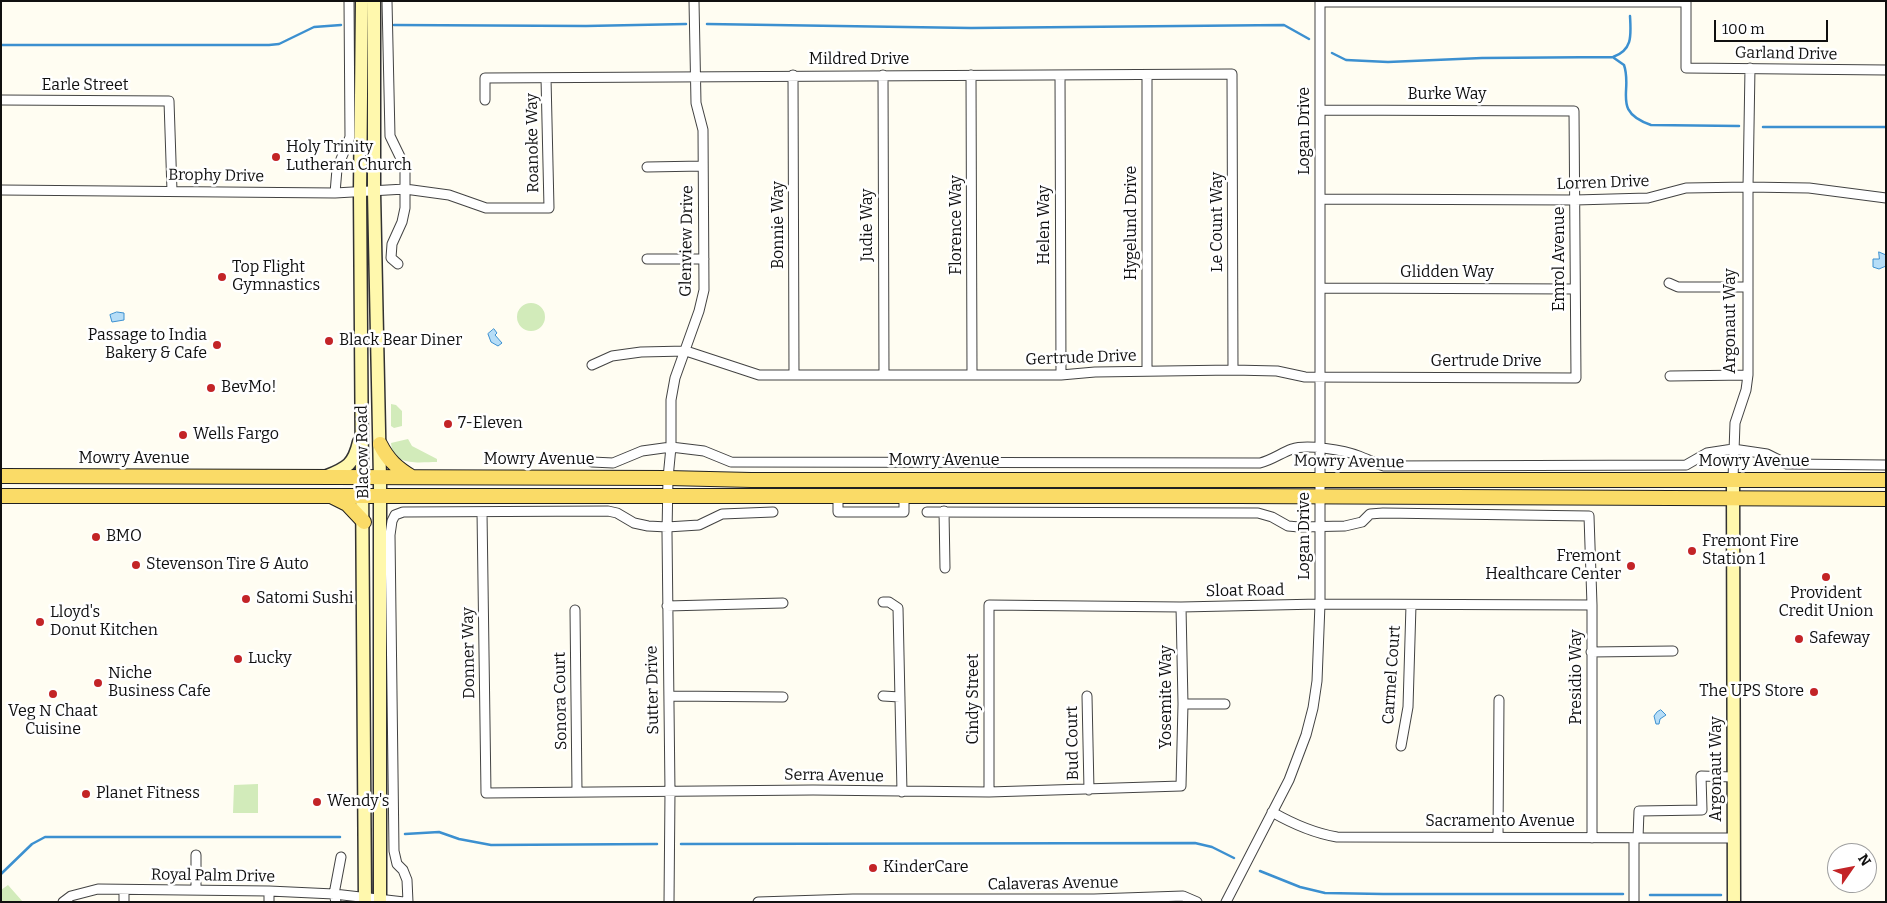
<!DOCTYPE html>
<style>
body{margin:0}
#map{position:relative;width:1887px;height:903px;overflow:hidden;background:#fffdf2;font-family:Bitter,serif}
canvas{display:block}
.frame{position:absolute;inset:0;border:2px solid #101010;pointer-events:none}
.north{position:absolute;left:1827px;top:843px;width:50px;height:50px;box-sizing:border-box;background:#fff;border:1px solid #9f9f9f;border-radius:50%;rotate:57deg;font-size:14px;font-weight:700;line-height:20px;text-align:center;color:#101010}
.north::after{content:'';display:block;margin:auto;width:18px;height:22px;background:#c32427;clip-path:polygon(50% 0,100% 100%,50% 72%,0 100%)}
.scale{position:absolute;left:1714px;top:20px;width:114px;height:22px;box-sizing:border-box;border:2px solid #101010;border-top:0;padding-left:6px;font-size:15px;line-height:18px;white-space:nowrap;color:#101010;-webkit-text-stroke:4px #fff;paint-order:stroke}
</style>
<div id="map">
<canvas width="1887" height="903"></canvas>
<div class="frame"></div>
<div class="north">N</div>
<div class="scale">100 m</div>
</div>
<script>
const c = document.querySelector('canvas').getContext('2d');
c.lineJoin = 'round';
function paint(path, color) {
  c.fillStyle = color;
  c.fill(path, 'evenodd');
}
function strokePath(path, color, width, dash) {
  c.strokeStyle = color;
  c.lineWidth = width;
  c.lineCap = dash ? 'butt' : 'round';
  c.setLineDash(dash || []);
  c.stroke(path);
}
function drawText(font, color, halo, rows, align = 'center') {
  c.font = font + ' Bitter,serif';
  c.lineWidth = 5;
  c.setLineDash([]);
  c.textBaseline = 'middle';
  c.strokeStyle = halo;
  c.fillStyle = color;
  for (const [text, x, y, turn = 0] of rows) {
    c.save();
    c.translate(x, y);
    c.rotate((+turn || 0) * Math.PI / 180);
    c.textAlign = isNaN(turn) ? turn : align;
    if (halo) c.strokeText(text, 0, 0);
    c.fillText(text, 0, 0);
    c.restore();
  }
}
paint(new Path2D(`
 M517 317a14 14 0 1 1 28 0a14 14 0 1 1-28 0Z
 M391,404L396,405L402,411V426L394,428L391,426Z
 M408,439L412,446L437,459V462C419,462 393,467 391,443Z
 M258,784V813H233L234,785Z
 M8,885L23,902H1V890Z`), '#d2ebba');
const water = new Path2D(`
 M1879,252L1886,255V266L1879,269L1873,267V259H1879Z
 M117,312L124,313V320L112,322L110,315Z
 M494,329L497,333L495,335L502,343L498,346L491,342L488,334Z
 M1661,710L1666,715L1660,719L1659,724H1656L1654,716L1657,712Z`);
paint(water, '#b6ddf7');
strokePath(water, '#3c90d0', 1);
strokePath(new Path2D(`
 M707,24L971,28L1284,25L1309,39
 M394,25L586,26L686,24
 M1,45H269L279,44L314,27L341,25
 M1332,53L1346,60L1388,62L1482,58L1613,57C1633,50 1631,35 1630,16
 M1614,58L1624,65C1633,91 1611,111 1651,125L1739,126
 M1763,127H1886
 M405,834L439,832L459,839L491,845L657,844
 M681,844L1195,843L1212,847L1234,858
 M1260,871L1300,887L1325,893L1383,894H1623
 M1,874L32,844L45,837H340
 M1650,895H1721`), '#3c90d0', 2.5);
const street = new Path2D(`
 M387,1L390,136L405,167V208L402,222L392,244L391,258L398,264
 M1686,1V68L1886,70
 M1320,2H1686
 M793,75L794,375
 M883,75L884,375
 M971,75L972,374
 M1060,75L1061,375
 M1,100L169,101L172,191
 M485,100V78L1232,74L1233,370
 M647,167L703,166
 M1,190L335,193L405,189L449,195L486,208H549L546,78
 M335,193L337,169L350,137L349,1
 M1320,199L1575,200L1648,198L1686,188L1748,187L1809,188L1886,198
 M647,259H704
 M1669,283L1678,287H1748
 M1320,288L1575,289
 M592,365L612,356L641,352L686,351L759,375H1061L1095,372L1233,370L1277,371L1305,377L1576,378L1574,111L1320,110
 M1147,371V75
 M1670,376L1748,375
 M592,462L613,463L642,451L671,447L704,451L731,462L1260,463C1272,460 1281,453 1292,449C1307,444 1344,450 1359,456C1367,459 1375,463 1384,466L1686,465L1707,453L1733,449L1767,454L1787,464L1886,465
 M1733,479L1735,423L1746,390L1748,375V187L1750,68
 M838,497V512H904V497
 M944,511L945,568
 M482,512L486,793L813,790L989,792L1181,786L1183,704L1181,607
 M927,512L1258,513L1272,517L1288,526L1299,527L1345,526L1362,522L1370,514L1383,513L1589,516L1592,605V838
 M883,602H889L898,608L902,792
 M667,606L783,603
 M575,610L577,791
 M1591,652L1673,651
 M669,696L783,697
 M883,696L900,697
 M1087,696L1089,790
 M1183,704H1225
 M1401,746L1408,707L1411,605
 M989,792V605L1181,607L1320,604L1592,605
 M1272,812C1293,824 1313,833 1337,837L1733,838
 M1498,837L1499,700
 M1634,838V902
 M1638,838L1639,811L1702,810L1701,776L1733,777
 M196,889V855
 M124,890V902
 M63,902L71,896L98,889L269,891L334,894L404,902
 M269,902V891
 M336,902L334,894L341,857
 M408,902L407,880L403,870L397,864L394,851L390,535L392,521L395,515L403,512L608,511L617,513L634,523L648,526L667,527L699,525L722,514L773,512
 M669,902L670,792L667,533L668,478L671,447V400L675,378L699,311L704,290L703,130L696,103L694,1
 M758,902L853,899H1094L1183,896L1197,902
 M1226,902L1289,780L1306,735L1313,708L1317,681L1320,604V1`);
const secondary = new Path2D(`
 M362,1L360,192L365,902
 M374,1V192L380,478V902
 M327,476C347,468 354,464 359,442
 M1733,479L1734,902`);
const primary = new Path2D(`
 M380,444C388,460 397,468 412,477
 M1,476L668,478L751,480H1886
 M1,496H1238L1886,499
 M333,497L347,504L364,522`);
strokePath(street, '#434343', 11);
strokePath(secondary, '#323232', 15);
strokePath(primary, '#212121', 16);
strokePath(street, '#fff', 9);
strokePath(secondary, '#fff8ad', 12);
strokePath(primary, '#fadb67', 14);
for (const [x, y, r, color] of [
 [276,157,5,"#c32427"],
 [222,277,5,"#c32427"],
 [329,341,5,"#c32427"],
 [217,345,5,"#c32427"],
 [211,388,5,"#c32427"],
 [448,424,5,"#c32427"],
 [183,435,5,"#c32427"],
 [96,537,5,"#c32427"],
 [1692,551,5,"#c32427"],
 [136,565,5,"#c32427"],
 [1631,566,5,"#c32427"],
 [1826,577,5,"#c32427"],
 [246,599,5,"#c32427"],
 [40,622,5,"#c32427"],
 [1799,639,5,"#c32427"],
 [238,659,5,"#c32427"],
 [98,683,5,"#c32427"],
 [1814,692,5,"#c32427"],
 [53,694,5,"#c32427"],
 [86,794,5,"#c32427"],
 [317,802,5,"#c32427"],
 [873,868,5,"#c32427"]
]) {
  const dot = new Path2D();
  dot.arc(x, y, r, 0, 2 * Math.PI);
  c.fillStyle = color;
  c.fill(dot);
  strokePath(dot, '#fff', 2);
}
drawText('16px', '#101010', '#fff', [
 ["Garland Drive",1786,54,1],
 ["Mildred Drive",859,60],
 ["Earle Street",85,86],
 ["Burke Way",1447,95],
 ["Logan Drive",1305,131,-90],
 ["Roanoke Way",533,143,-91],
 ["Brophy Drive",216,176,1],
 ["Lorren Drive",1603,183,-2],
 ["Le Count Way",1218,222,-90],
 ["Hygelund Drive",1132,223,-90],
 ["Bonnie Way",779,225,-90],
 ["Judie Way",868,225,-90],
 ["Florence Way",957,225,-90],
 ["Helen Way",1045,225,-90],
 ["Glenview Drive",687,241,-89],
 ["Emrol Avenue",1560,259,-90],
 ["Glidden Way",1447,273],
 ["Argonaut Way",1731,321,-90],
 ["Gertrude Drive",1081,358,-2],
 ["Gertrude Drive",1486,362],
 ["Blacow Road",363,452,-91],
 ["Mowry Avenue",134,459],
 ["Mowry Avenue",539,460],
 ["Mowry Avenue",944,461],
 ["Mowry Avenue",1349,462,1],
 ["Mowry Avenue",1754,462],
 ["Logan Drive",1305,536,-90],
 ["Sloat Road",1245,591,-1],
 ["Donner Way",469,653,-91],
 ["Carmel Court",1392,675,-86],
 ["Presidio Way",1577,677,-90],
 ["Sutter Drive",653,690,-91],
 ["Yosemite Way",1167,697,-90],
 ["Cindy Street",974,699,-90],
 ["Sonora Court",561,701,-91],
 ["Bud Court",1073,743,-91],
 ["Argonaut Way",1717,769,-90],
 ["Serra Avenue",834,776,1],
 ["Sacramento Avenue",1500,822],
 ["Royal Palm Drive",213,876,1],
 ["Calaveras Avenue",1053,884,-1]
]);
drawText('16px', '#101010', '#fff', [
 ["Holy Trinity",286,148],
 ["Lutheran Church",286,166],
 ["Top Flight",232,268],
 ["Gymnastics",232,286],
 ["Passage to India",207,336,"right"],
 ["Bakery & Cafe",207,354,"right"],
 ["Black Bear Diner",339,341],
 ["BevMo!",221,388],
 ["7-Eleven",458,424],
 ["Wells Fargo",193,435],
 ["BMO",106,537],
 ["Fremont Fire",1702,542],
 ["Station 1",1702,560],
 ["Fremont",1621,557,"right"],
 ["Healthcare Center",1621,575,"right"],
 ["Stevenson Tire & Auto",146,565],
 ["Provident",1826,594,"center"],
 ["Credit Union",1826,612,"center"],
 ["Satomi Sushi",256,599],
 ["Lloyd's",50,613],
 ["Donut Kitchen",50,631],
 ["Safeway",1809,639],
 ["Lucky",248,659],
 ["Niche",108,674],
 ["Business Cafe",108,692],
 ["The UPS Store",1804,692,"right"],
 ["Veg N Chaat",53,712,"center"],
 ["Cuisine",53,730,"center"],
 ["Planet Fitness",96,794],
 ["Wendy's",327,802],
 ["KinderCare",883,868]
], 'left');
</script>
